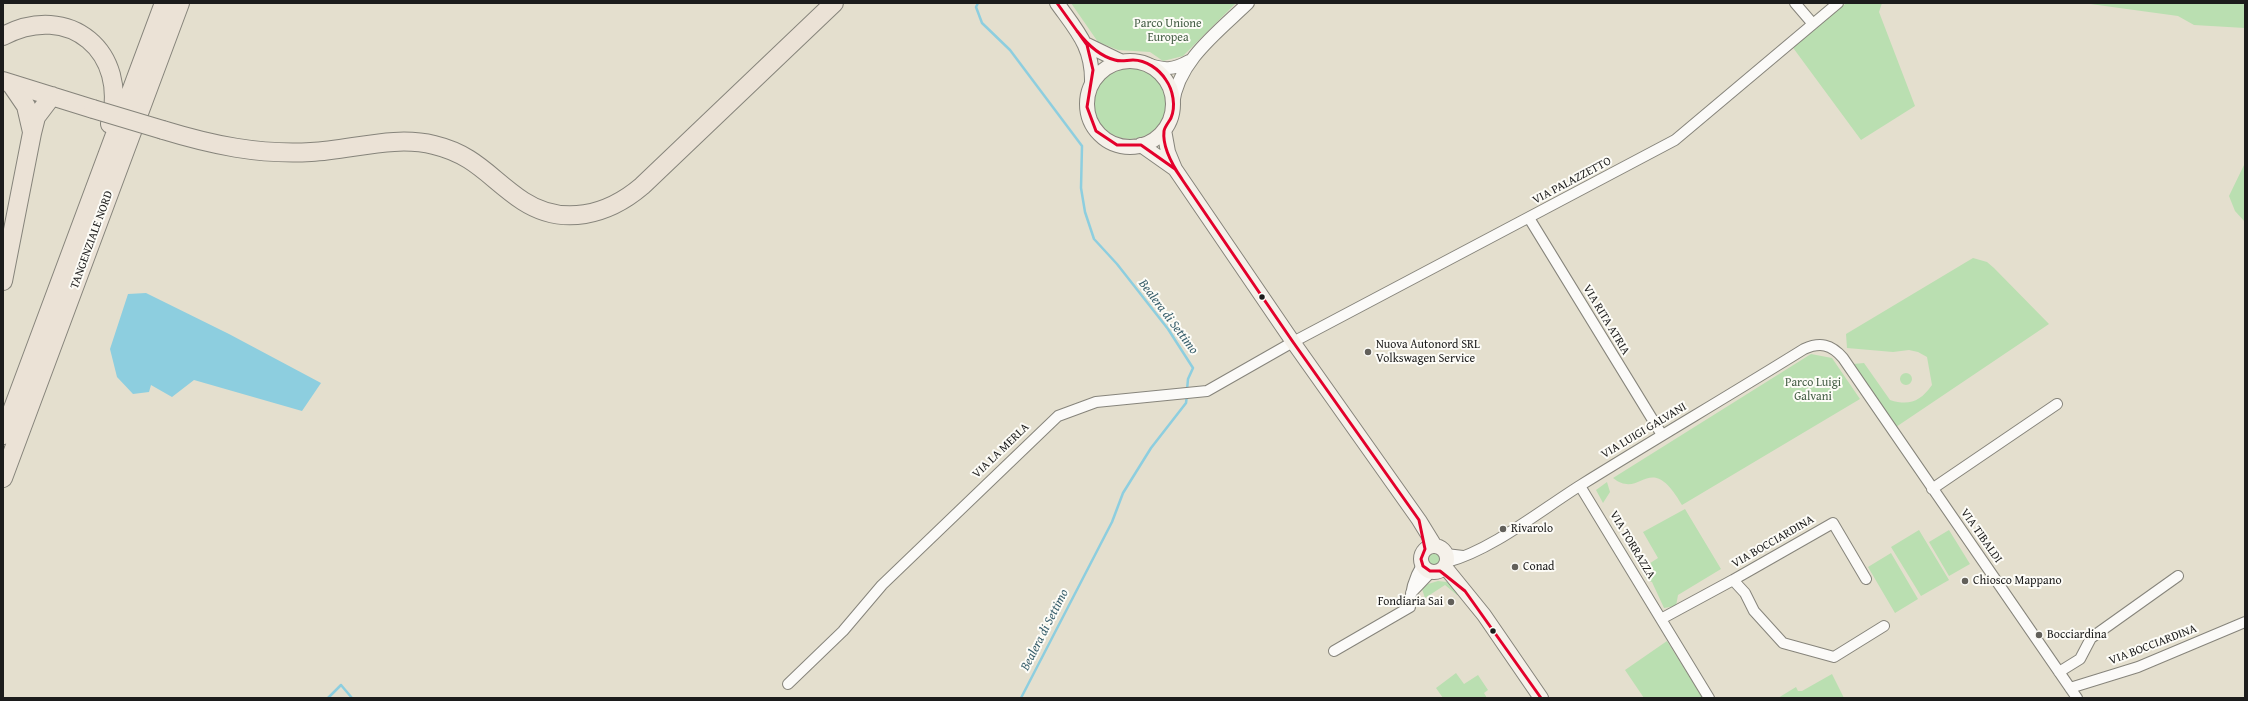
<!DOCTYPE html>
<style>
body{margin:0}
#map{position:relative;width:2248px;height:701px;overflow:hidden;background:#e4dfce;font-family:"Gentium Book Plus",serif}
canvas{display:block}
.frame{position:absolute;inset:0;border:4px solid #1c1c1c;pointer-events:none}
</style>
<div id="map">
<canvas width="2248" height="701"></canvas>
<div class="frame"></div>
</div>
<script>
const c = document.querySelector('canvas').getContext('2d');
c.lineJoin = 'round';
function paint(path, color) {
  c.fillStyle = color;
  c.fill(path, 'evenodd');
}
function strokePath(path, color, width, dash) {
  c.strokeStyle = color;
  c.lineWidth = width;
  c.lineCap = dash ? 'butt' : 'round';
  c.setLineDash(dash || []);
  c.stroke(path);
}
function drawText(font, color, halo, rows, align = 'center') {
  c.font = font + ' "Gentium Book Plus",serif';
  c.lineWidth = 4;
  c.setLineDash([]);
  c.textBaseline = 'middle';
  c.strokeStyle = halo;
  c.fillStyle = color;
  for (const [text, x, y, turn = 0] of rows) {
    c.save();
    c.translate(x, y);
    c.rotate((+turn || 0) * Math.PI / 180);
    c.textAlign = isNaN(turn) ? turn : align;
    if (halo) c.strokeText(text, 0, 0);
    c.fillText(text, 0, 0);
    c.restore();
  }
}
paint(new Path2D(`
 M1071,3H1236L1183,56L1163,61L1150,52L1118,50L1098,42Z
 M1847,3H1882L1879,12L1915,106L1861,140L1791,45L1825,17Z
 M2083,3L2245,4V28L2194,25L2178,16Z
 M1094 103a36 36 0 1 1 72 0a36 36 0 1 1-72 0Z
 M2245,163V222L2235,211L2229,196Z
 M1973,258L1987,262L1994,268L2049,324L1896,427L1853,364L1864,363L1890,400C1909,406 1920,402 1932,385L1927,357L1918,352L1909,350L1893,352L1847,348L1846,334Z
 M1811,354L1832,358L1860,399L1682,505C1649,448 1642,501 1613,478Z
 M1900 379a6 6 0 1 1 12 0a6 6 0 1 1-12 0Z
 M1607,482L1610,492L1603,503L1596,490Z
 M1685,509L1721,569L1678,595L1676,606L1664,608L1652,582L1647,580L1641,569L1658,558L1643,532Z
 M1919,530L1949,580L1921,596L1891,547Z
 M1949,530L1970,564L1949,576L1929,542Z
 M1427 560a7 7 0 1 1 14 0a7 7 0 1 1-14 0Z
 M1891,553L1918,599L1895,613L1868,567Z
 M1438,581L1447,582L1460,593L1457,595L1445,585L1425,598L1422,589L1428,584Z
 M1667,641L1703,698H1644L1625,670Z
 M1456,673L1464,684L1478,675L1488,690L1484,693L1487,698H1443L1436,688Z
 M1832,674L1844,698H1778L1796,687L1798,691H1802Z`), '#badfb1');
paint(new Path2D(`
 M146,293L229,334L321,383L302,411L194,380L172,397L151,385L149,392L133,394L117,377L110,349L128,294Z`), '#8dcedf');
strokePath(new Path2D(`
 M978,3L976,7L982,23L1010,50L1082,146L1081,188L1085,212L1094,239L1117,264L1168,329L1193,368L1188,379L1187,390
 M328,698L341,685L352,698
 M1021,698L1112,522L1123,493L1151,448L1186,403L1187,395`), '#8dcedf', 2.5);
const minor = new Path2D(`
 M1795,3L1813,24
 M1529,218L1662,435
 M1580,486L1709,698
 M1932,489L2057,404
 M1446,554L1463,556
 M1447,562C1492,550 1541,510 1581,485C1655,439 1730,395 1804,349C1820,342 1831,344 1843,358L2077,698
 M1733,580L1833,523L1866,579
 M1411,593L1431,572
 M1661,619L1733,580L1745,593L1754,611L1783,643L1834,657L1884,626
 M1334,651L1410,607C1410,591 1414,578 1422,565
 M2059,672L2080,659L2091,638L2178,576
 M788,684L843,631L882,585L1058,416L1096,402L1207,391L1293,342L1675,140L1838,3
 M2070,688L2138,667L2245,622`);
const tertiary = new Path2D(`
 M1147,64C1164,70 1173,70 1189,61
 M1173,104C1178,61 1218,32 1248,3`);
const secondary = new Path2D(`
 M1057,3C1077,31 1093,47 1092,83
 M1087,45L1120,61
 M1087 104a43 43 0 1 1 86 0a43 43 0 1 1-86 0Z
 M1164,130L1168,152L1175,169L1293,342L1419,520L1435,546
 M1141,145L1175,169
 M1421 559a13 13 0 1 1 26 0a13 13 0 1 1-26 0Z
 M1445,567L1484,615L1541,698`);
const motorway = new Path2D(`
 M3,36C69,1 130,52 110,124
 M3,81L93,109
 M11,84L26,106L32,132
 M163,130C212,145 259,155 311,152C352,150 394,135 434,145C476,155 490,179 523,201C563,227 608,215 642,186L834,3
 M3,281L32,133L36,117L52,96
 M3,435L164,3
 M3,478L180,3`);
strokePath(minor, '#86847b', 12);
strokePath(tertiary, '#86847b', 14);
strokePath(secondary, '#86847b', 16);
strokePath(motorway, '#86847b', 20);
strokePath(minor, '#fbfaf8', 10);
strokePath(tertiary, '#fbfaf8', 12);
strokePath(secondary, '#f5f1ea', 14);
strokePath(motorway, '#ebe2d6', 18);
const motorwayBridge = new Path2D(`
 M93,109L163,130`);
strokePath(motorwayBridge, '#86847b', 20, []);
strokePath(motorwayBridge, '#ebe2d6', 18);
strokePath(new Path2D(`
 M1057,3L1087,45L1093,70L1087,107L1096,131L1117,145H1141L1175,169L1293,342L1419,520L1425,549L1421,559L1423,566L1430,571H1440L1465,591L1541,698
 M1077,31C1087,44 1099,56 1115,60C1121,62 1127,60 1133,60C1146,60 1159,69 1166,80C1173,90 1176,106 1171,118C1169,122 1165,126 1164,131C1162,148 1173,166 1182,179`), '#e4002b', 3);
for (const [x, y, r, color] of [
 [1262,297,3.5,"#1c1c1c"],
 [1368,352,4,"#62605a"],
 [1503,529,4,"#62605a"],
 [1515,567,4,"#62605a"],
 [1965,581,4,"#62605a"],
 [1451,602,4,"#62605a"],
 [1493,631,3.5,"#1c1c1c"],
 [2039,635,4,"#62605a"]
]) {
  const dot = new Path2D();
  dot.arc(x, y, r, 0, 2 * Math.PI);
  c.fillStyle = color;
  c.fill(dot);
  strokePath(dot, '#fdfcf7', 1.5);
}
drawText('12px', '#476048', '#fdfcf7', [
 ["Parco Unione",1168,24],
 ["Europea",1168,38],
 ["Parco Luigi",1813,383],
 ["Galvani",1813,397]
]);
drawText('12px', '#1c1c1c', '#fdfcf7', [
 ["VIA PALAZZETTO",1572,181,-28],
 ["TANGENZIALE NORD",92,240,-70],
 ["VIA RITA ATRIA",1606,320,59],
 ["VIA LUIGI GALVANI",1644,431,-31],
 ["VIA LA MERLA",1001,451,-44],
 ["VIA TIBALDI",1981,536,55],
 ["VIA BOCCIARDINA",1773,542,-30],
 ["VIA TORRAZZA",1632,545,59],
 ["VIA BOCCIARDINA",2153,645,-21]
]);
drawText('12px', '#1c1c1c', '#fdfcf7', [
 ["Nuova Autonord SRL",1376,345],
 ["Volkswagen Service",1376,359],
 ["Rivarolo",1511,529],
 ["Conad",1523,567],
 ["Chiosco Mappano",1973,581],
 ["Fondiaria Sai",1443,602,"right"],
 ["Bocciardina",2047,635]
], 'left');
drawText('italic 13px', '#3a606d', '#fdfcf7', [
 ["Bealera di Settimo",1168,317,53],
 ["Bealera di Settimo",1045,630,-63]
]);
</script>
